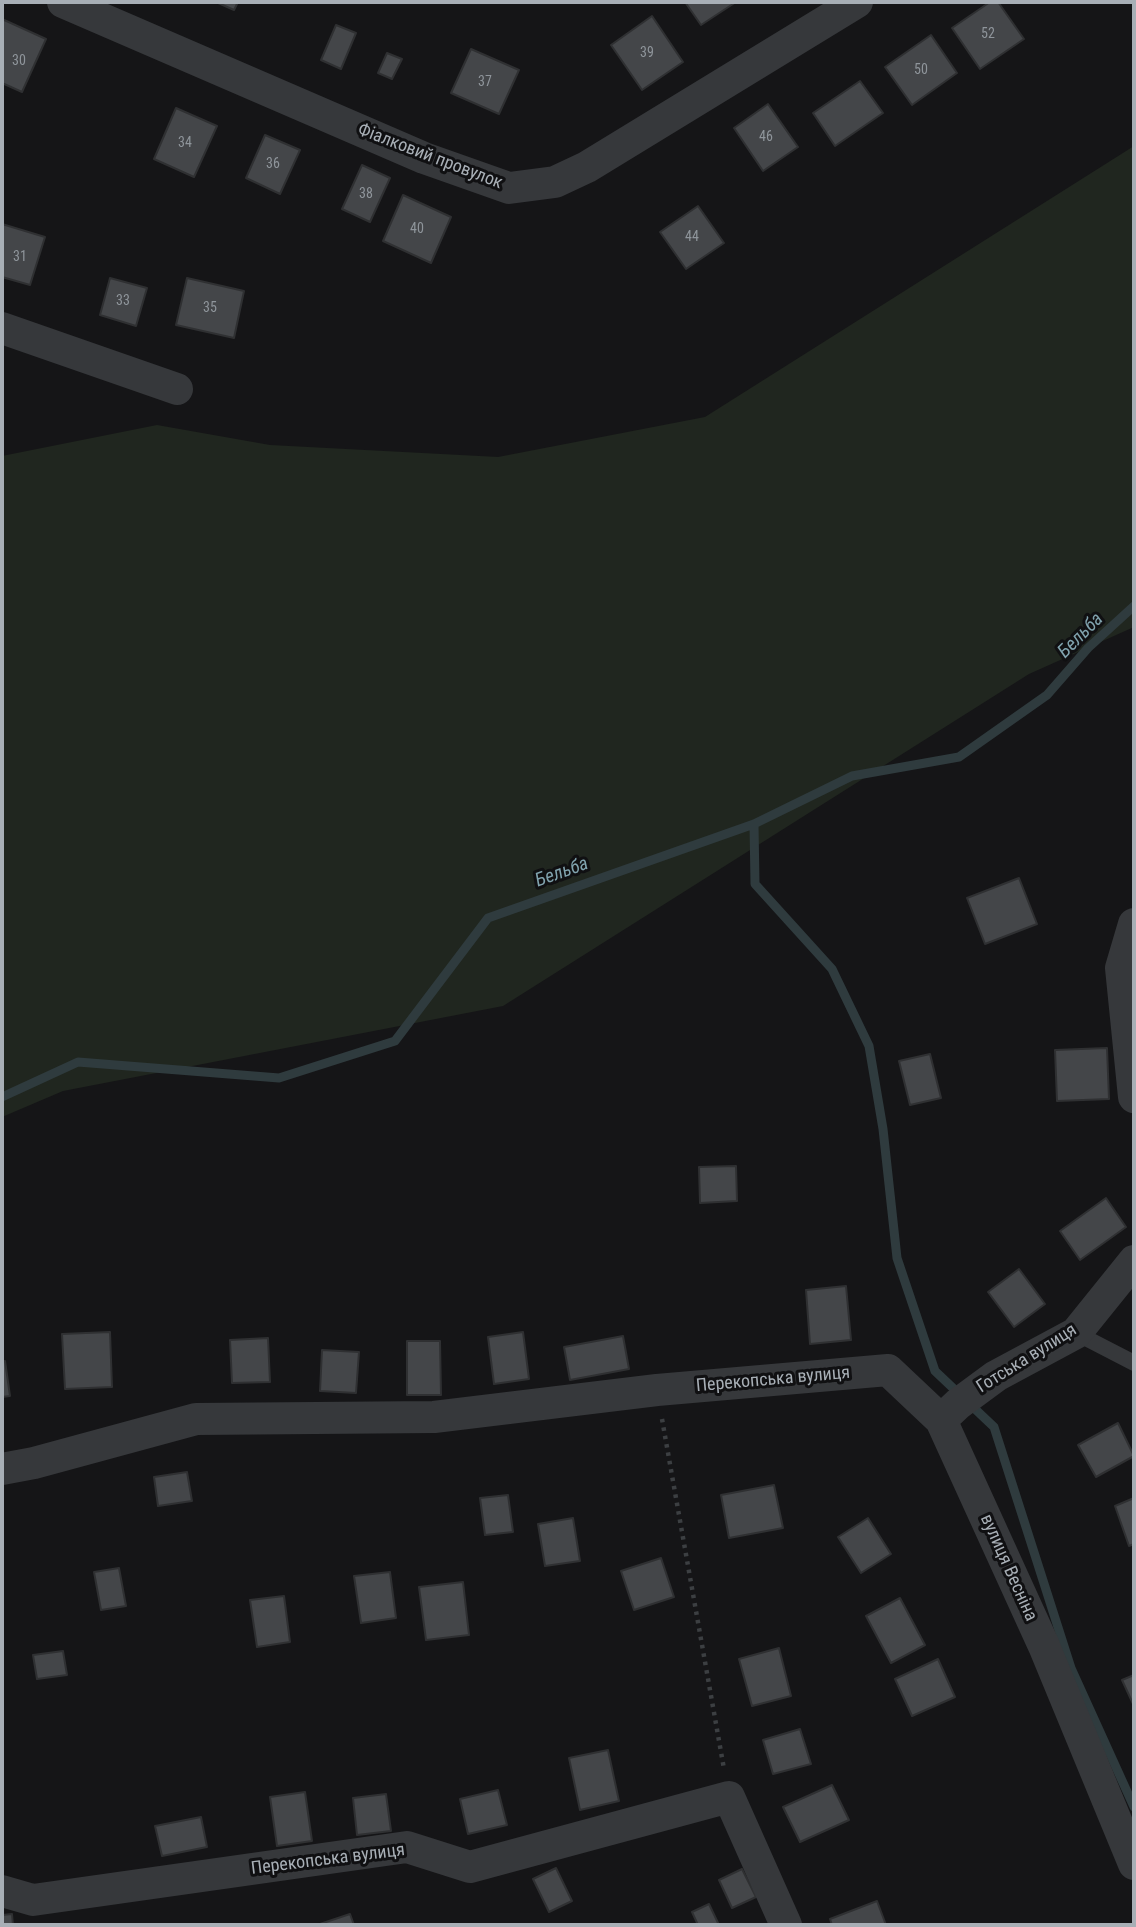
<!DOCTYPE html>
<meta charset="utf-8">
<style>
body{margin:0}
#map{position:relative;width:1136px;height:1927px;overflow:hidden;background:#151517;font-family:"Roboto Condensed",sans-serif}
canvas{display:block}
.frame{position:absolute;inset:0;border:4px solid #a8afb6;pointer-events:none}
</style>
<div id="map">
<canvas width="1136" height="1927"></canvas>
<div class="frame"></div>
</div>
<script>
const c = document.querySelector('canvas').getContext('2d');
c.lineJoin = 'round';
function paint(path, color) {
  c.fillStyle = color;
  c.fill(path, 'evenodd');
}
function strokePath(path, color, width, dash) {
  c.strokeStyle = color;
  c.lineWidth = width;
  c.lineCap = dash ? 'butt' : 'round';
  c.setLineDash(dash || []);
  c.stroke(path);
}
function drawText(font, color, halo, rows, align = 'center') {
  c.font = font + ' "Roboto Condensed",sans-serif';
  c.lineWidth = 6;
  c.setLineDash([]);
  c.textBaseline = 'middle';
  c.strokeStyle = halo;
  c.fillStyle = color;
  for (const [text, x, y, turn = 0] of rows) {
    c.save();
    c.translate(x, y);
    c.rotate((+turn || 0) * Math.PI / 180);
    c.textAlign = isNaN(turn) ? turn : align;
    if (halo) c.strokeText(text, 0, 0);
    c.fillText(text, 0, 0);
    c.restore();
  }
}
paint(new Path2D(`
 M1134,146V627L1029,674L503,1006L63,1091L2,1117V456L157,425L270,445L498,457L705,417Z`), '#20261f');
strokePath(new Path2D(`
 M754,824L755,884L832,969L869,1046L883,1129L897,1258L935,1371L994,1427L1071,1668L1134,1807
 M2,1097L78,1062L279,1078L395,1041L488,918L754,824L852,776L959,757L1047,695L1088,648L1134,606`), '#2f3b3e', 9);
const building = new Path2D(`
 M216,2H238L234,10Z
 M685,2H736L701,25Z
 M990,2H998L1024,39L980,69L952,28Z
 M652,16L683,62L642,90L611,45Z
 M2,19L46,39L22,92L2,83Z
 M336,25L356,33L341,69L321,60Z
 M931,35L957,73L912,105L885,67Z
 M471,49L519,70L499,114L451,93Z
 M387,53L402,59L392,79L378,73Z
 M860,81L883,113L835,146L813,113Z
 M768,104L798,147L763,171L734,128Z
 M176,108L217,126L194,177L154,159Z
 M265,135L300,150L280,194L246,178Z
 M362,165L390,178L370,222L342,209Z
 M403,195L451,217L431,263L383,241Z
 M698,206L724,243L686,269L660,232Z
 M2,224L45,237L30,285L2,277Z
 M110,278L147,288L136,326L100,315Z
 M187,278L244,291L234,338L176,325Z
 M1019,878L1037,924L985,944L967,898Z
 M1107,1048L1109,1099L1057,1101L1055,1050Z
 M930,1054L941,1098L910,1105L899,1061Z
 M736,1166L737,1201L700,1203L699,1167Z
 M1106,1198L1126,1227L1080,1260L1060,1231Z
 M1019,1269L1045,1304L1014,1327L988,1292Z
 M846,1286L851,1340L810,1344L806,1290Z
 M110,1332L112,1387L65,1389L62,1334Z
 M523,1332L529,1379L494,1384L488,1337Z
 M623,1336L629,1369L570,1380L564,1347Z
 M268,1338L270,1382L232,1383L230,1340Z
 M407,1341H440L441,1395H407Z
 M322,1350L359,1352L356,1393L320,1391Z
 M5,1361L10,1396L2,1397V1362Z
 M1118,1423L1134,1456L1096,1477L1078,1445Z
 M187,1472L192,1501L158,1506L154,1477Z
 M774,1485L783,1528L729,1538L721,1495Z
 M508,1495L513,1532L485,1535L480,1498Z
 M1134,1498V1544L1129,1546L1115,1506Z
 M573,1518L580,1561L545,1566L538,1524Z
 M868,1518L891,1554L861,1573L838,1537Z
 M661,1558L674,1597L634,1610L621,1571Z
 M119,1568L126,1606L101,1610L94,1572Z
 M390,1572L396,1618L361,1623L354,1576Z
 M463,1582L469,1635L426,1640L419,1587Z
 M284,1596L290,1642L257,1647L250,1600Z
 M900,1598L925,1645L891,1663L866,1616Z
 M779,1648L791,1696L752,1706L739,1659Z
 M63,1651L67,1675L37,1679L33,1655Z
 M938,1659L955,1697L912,1716L895,1679Z
 M1134,1675V1706L1122,1680Z
 M800,1729L811,1764L773,1774L763,1740Z
 M608,1750L619,1801L580,1810L569,1758Z
 M832,1785L849,1820L800,1842L783,1807Z
 M498,1790L507,1825L468,1834L460,1799Z
 M305,1792L312,1841L277,1846L270,1797Z
 M386,1794L391,1831L357,1835L353,1798Z
 M201,1817L207,1847L162,1856L155,1826Z
 M556,1868L572,1901L549,1912L533,1879Z
 M742,1869L756,1897L732,1908L719,1880Z
 M877,1901L886,1925H832L830,1919Z
 M709,1904L719,1925H698L692,1912Z
 M12,1914L13,1925H2V1915Z
 M350,1914L354,1925H317Z`);
paint(building, '#444649');
strokePath(building, '#2f3032', 2);
strokePath(new Path2D(`
 M662,1419L724,1769`), '#3c3f42', 4.5, [3.5, 5]);
strokePath(new Path2D(`
 M1076,1333L1134,1363`), '#36383b', 16);
strokePath(new Path2D(`
 M63,2L424,158L509,188L555,182L587,167L857,2
 M2,328L177,389
 M1134,924L1121,968L1134,1097
 M941,1420L958,1404L996,1376L1076,1333L1134,1261
 M2,1469L34,1463L196,1419L434,1417L657,1390L888,1370L941,1420L1044,1646L1134,1864
 M2,1891L33,1900L407,1847L470,1867L729,1797L786,1925`), '#36383b', 32);
drawText('14px', '#8f959b', null, [
 ["52",988,34],
 ["39",647,53],
 ["30",19,61],
 ["50",921,70],
 ["37",485,82],
 ["46",766,137],
 ["34",185,143],
 ["36",273,164],
 ["38",366,194],
 ["40",417,229],
 ["44",692,237],
 ["31",20,257],
 ["33",123,301],
 ["35",210,308]
]);
drawText('18px', '#a8afb6', '#101012', [
 ["Фіалковий провулок",430,157,21],
 ["Готська вулиця",1027,1359,-32],
 ["Перекопська вулиця",773,1380,-5],
 ["вулиця Весніна",1008,1568,66],
 ["Перекопська вулиця",328,1860,-7]
]);
drawText('italic 19px', '#81a3ae', '#101012', [
 ["Бельба",1081,636,-45],
 ["Бельба",562,873,-20]
]);
</script>
